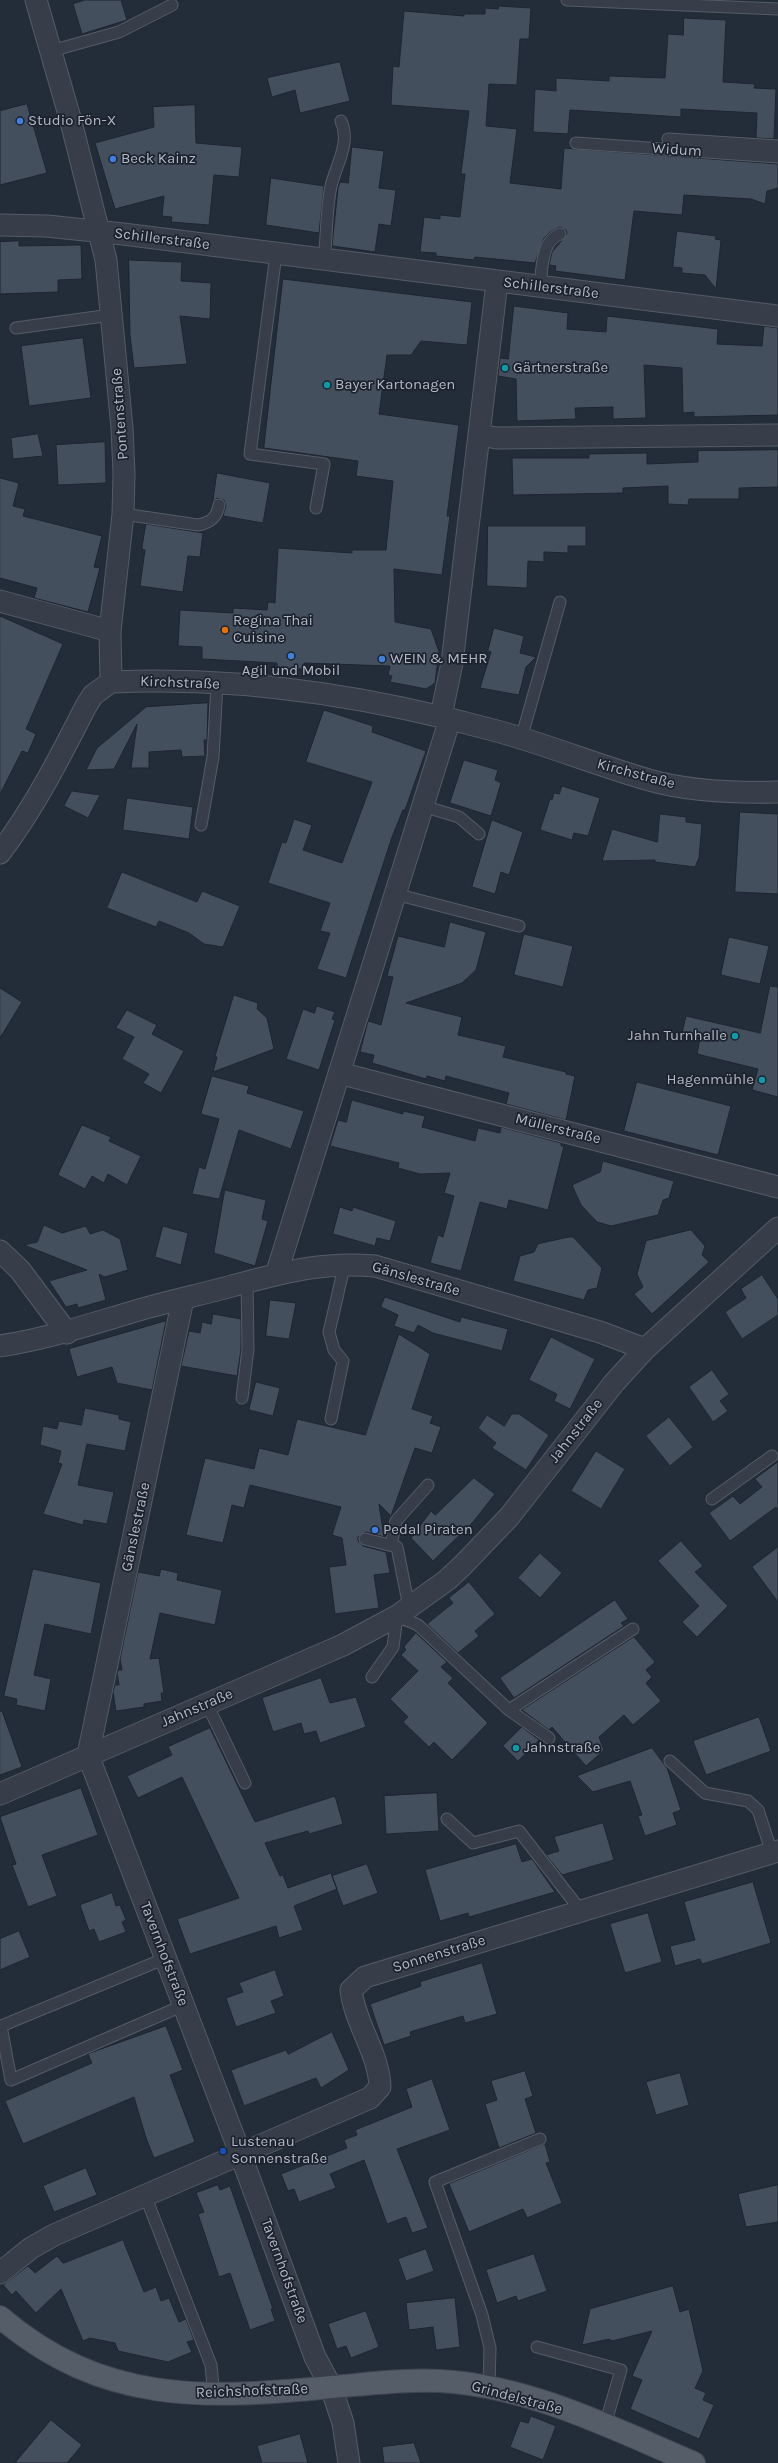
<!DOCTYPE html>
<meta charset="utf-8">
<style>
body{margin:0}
canvas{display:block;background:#232c39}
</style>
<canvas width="778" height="2463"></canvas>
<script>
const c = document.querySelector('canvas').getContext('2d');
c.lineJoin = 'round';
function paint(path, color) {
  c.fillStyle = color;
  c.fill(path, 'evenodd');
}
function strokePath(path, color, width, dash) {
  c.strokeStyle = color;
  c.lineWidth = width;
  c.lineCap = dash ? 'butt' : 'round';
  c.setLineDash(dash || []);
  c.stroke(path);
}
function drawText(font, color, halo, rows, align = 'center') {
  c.font = font + ' Karla,sans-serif';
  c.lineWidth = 3.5;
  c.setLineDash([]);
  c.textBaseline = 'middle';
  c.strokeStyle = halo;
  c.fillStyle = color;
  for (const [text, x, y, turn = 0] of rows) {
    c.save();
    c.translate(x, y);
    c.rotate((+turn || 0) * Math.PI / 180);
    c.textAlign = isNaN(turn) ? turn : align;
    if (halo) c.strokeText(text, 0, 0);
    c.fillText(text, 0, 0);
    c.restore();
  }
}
const building = new Path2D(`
 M85,0H121L127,20L82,34L73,4Z
 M499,6L531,8L529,39H520L517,85L489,84L486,126L517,129L510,183L561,189L564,148L778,164V188L767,191L765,204L751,199L684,195L682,215L634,211L625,280L555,271L556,266L549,265L552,252L567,234L566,230L560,227L550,232L544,238L535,263L475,257L474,260L436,256V253L420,252L424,217L440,219V215L460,217L465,174H461L469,111L391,105L393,66L399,67L404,11L464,16V14H485V8L498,9Z
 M684,18L726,20L723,82L755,84L754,88L776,89L774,139L756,138L757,113L681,109V117L570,110L568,134L533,132L535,89L556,91V78L609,81V76L665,78L668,34L683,35Z
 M340,62L350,101L300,113L295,90L272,97L267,78Z
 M27,104L47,173L0,185V111Z
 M195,105L196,143L242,147L239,177L214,175L209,225L171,222L172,217L162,216L164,196L115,209L95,143L154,127L153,107Z
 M352,147L384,151L379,188L396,190L391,226L379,224L375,252L332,246L338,188L340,182L348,183Z
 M271,178L324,186L319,233L266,225Z
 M677,231L716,236L715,239L721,240L716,289L705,275L682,273V268L673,267Z
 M19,241V246L81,245L82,279L58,280V292L0,294V242Z
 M129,260L182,262L181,281L211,283L210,319L180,316L187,364L134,368L130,335Z
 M283,279L472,302L467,345L421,341L411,355H387L379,414L459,425L447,516H450L442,575L394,569L395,622L431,629L439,652L435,683L426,689L390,682L392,676L388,675L390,666L304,663V669L277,668V663L202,659V647L178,646L180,610L233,613V608L267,610L268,602L275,603L278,548L352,553V550H386L393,481L356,476L358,461L264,448Z
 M514,306L568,313L567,329L606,332L607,316L718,329L717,344L762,346L764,326L778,328V415L694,417V412L683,413L682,368L644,365L646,418L613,419V407L575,408L576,419L517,421L516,379L498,376L500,358L508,359Z
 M83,338L91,398L29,406L21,346Z
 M38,434L43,456L13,459L11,438Z
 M105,442L106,483L58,485L56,445Z
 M778,450V487L739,488V499H689L688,505L668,504V486L623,488V493L513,495L512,458H589V454L647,453V464L698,462V451Z
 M217,473L270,483L263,523L223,516L226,506L224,500L217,498L213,502Z
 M0,478L19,483L13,506L25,509L23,516L102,536L94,567L100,568L88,612L34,598L37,588L0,578Z
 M146,524L203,533L200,557L188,556L183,592L140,586L145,550L142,549Z
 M488,526H586V546H568V553L544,552V562L528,561L527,588L487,586Z
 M0,616L63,644L26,729L36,734L28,753L22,751L0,794Z
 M494,628L524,636L520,653L536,657L526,667L519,695L480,688L491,652L488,651Z
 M208,703L207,740H204L205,756L182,757L181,750L149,752V768H131L137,724L114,769L86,770L97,748L146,707Z
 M324,710L373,726L372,732L426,751L405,810H403L392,837L346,978L317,969L330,933L320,931L330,903L268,883L282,842L286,843L294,819L312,825L303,850L342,863L372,782L306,762Z
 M464,760L498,770L495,780L501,783L491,816L450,803Z
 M562,786L600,798L588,836L574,833L572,840L540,830L550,799L552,800L554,793L559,794Z
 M72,791L100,795L88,818L64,806Z
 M127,798L193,807L189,839L123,830Z
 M740,812L778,814V894L735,892Z
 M660,814L686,817V822L702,824L699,858L695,867L655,862V860L602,861L612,829L657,842Z
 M492,820L523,832L509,875L501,872L495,894L472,887Z
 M122,872L197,902L202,891L240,906L223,947L204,944L189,933L159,921L156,927L107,908Z
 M450,922L486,932L476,970L462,983L406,1003L462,1017L458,1035L506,1046L503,1057L566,1072V1074L575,1076L566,1120L506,1104L509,1093L446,1076L445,1081L427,1076L426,1079L372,1063L374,1055L360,1052L368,1021L381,1025L393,977L387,976L398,936L444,947Z
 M524,934L573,946L563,987L514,975Z
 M729,937L769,946L760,984L721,975Z
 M770,986L778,987V1097L752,1090L758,1069L697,1054L700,1038L682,1033L686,1016L760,1033Z
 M0,988L22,1002L0,1038Z
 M234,995L258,1003L257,1009L267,1018L274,1049L213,1072L217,1057H215Z
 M317,1006L335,1012L332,1019L335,1020L319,1070L286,1059L303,1009L314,1013Z
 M127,1010L157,1025L152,1034L184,1051L161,1093L143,1083L149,1074L122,1059L134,1037L116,1028Z
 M212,1076L249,1086L247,1093L304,1111L291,1149L239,1130L219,1199L192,1194L199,1167L205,1169L219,1119L201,1114Z
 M637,1082L731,1106L718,1155L624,1131Z
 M352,1100L403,1114V1111L425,1116L422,1127L475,1141L478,1128L500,1133L501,1127L561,1143V1146H564L548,1210L509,1200L507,1209L480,1202L461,1271L430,1263L438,1235L443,1237L454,1196L444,1193L450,1173L420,1174L398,1168L399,1163L330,1146L338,1120L346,1122Z
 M82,1125L111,1137L109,1141L141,1156L127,1185L108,1174L104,1183L92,1176L85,1189L58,1175Z
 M603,1161L674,1181L669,1198L663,1200L658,1215L611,1226L597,1222L581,1205L572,1185L600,1172Z
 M225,1190L266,1200L262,1219L268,1221L255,1266L214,1253Z
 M340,1207L352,1211L353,1207L396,1221L390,1241L377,1238L375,1246L333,1234Z
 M44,1225L62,1233L86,1226L90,1234L103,1230L120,1239L128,1270L105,1277L99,1274L106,1300L78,1308L77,1304L66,1307L49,1281L87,1270L24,1245L37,1242Z
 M163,1226L188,1233L181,1265L155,1257Z
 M691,1230L705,1246L702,1255L709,1262L652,1314L634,1294L643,1287L637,1274L646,1241Z
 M569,1237H573L602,1268L597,1288L588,1290L584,1300L513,1281L520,1256L534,1252L538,1244Z
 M762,1275L778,1299V1315L742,1339L725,1312L746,1298L741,1289Z
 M385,1297L460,1322L461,1317L508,1329L502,1351L433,1333L418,1325L414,1333L394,1326L398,1315L381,1307Z
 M270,1300L296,1303L289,1339L266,1336Z
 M213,1314L241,1319V1349L237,1376L181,1366L189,1331L200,1333L202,1322L211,1324Z
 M166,1321L152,1390L117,1383L112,1367L77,1377L69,1349Z
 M399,1334L430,1354L412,1409L433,1416L430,1423L441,1427L432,1453L415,1448L391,1516L379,1504L384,1537L366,1532L358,1537V1541L363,1546L386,1552L390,1573L374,1575L379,1608L335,1614L329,1567L346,1565L342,1538L332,1535L341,1507L250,1485L244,1508L232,1505L223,1543L186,1535L205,1458L254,1469L259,1448L288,1455L297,1419L365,1435Z
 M551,1337L595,1359L570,1409L554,1401L557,1394L529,1380Z
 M712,1370L729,1394L720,1401L728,1411L713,1422L689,1387Z
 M256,1382L280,1388L273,1416L249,1410Z
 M85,1408L119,1415V1419L131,1422L125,1451L87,1444L78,1485L114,1492L107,1524L84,1520L83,1525L43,1514L62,1464L58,1463L61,1451L40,1445L43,1426L57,1429L59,1421L81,1425Z
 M512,1414H519L549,1435L526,1470L492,1448L496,1443L478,1428L487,1415L504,1426Z
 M669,1417L693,1447L670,1466L646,1436Z
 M596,1451L625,1469L601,1509L571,1491Z
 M778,1462V1510L776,1507L730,1541L709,1513L733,1496L740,1504L762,1487L755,1479Z
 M474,1478L495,1494L473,1522L433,1561L411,1538L431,1511L435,1515Z
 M681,1541L703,1566L695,1572L728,1606L697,1637L682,1622L699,1606L658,1561Z
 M778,1547V1602L752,1567Z
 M540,1553L562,1573L540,1598L518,1578Z
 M33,1569L101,1583L91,1634L45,1624L34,1675L51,1679L45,1711L16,1705L17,1699L4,1696Z
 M161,1569L178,1573L177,1580L222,1590L215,1625L160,1613L150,1659L159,1658L164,1693H161L162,1701L144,1704V1707L116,1711L113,1692L115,1685H119L117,1673L118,1670H122L120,1659L138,1572L159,1576Z
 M469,1582L495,1614L475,1631L479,1636L458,1653L427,1624L453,1603L449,1598Z
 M615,1600L628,1619L621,1623L624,1626L514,1698L500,1678Z
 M416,1633L447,1662L441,1667L453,1678L448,1683L488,1723L452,1760L434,1742L429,1747L403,1722L408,1717L390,1699L418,1671L401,1655L406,1650L404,1647Z
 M634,1637L655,1662L646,1670L652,1677L646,1683L661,1701L633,1725L624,1715L599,1737L604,1750L586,1766L552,1727L549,1730L522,1710Z
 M321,1678L330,1703L356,1697L366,1727L320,1743L316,1731L304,1734L301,1723L273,1732L262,1698Z
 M0,1711H2L22,1767L0,1775Z
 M759,1717L771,1751L706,1775L693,1741Z
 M522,1727L539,1740L518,1761L503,1746Z
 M210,1728L255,1822L335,1796L343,1824L309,1834L308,1831L265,1843L280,1876L283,1875L288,1888L331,1873L337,1889L294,1906L303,1930L279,1938L276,1926L190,1954L177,1919L239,1898L182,1777L138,1798L127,1776L172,1755L168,1747Z
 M652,1748L667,1768L681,1810L673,1813L677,1825L645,1836L638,1816L642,1815L630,1781L593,1792L577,1776Z
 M81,1788L98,1835L42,1855L57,1896L28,1907L12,1865L16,1864L0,1817Z
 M437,1793L439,1831L386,1834L384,1796Z
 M603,1823L614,1860L562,1875L546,1855L559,1851L554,1837Z
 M516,1844L522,1862L532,1859L555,1892L469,1917L468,1913L440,1921L425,1870Z
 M367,1864L378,1893L343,1906L332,1876Z
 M753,1882L771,1943L702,1964L700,1959L675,1966L670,1946L695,1940L684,1902Z
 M112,1893L116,1906L120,1905L126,1920L122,1922L126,1932L99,1942L94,1929L89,1931L80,1905Z
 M648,1913L662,1962L625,1973L610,1924Z
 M19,1931L30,1957L0,1970V1939Z
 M482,1963L497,2014L465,2023L463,2016L410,2032L411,2036L384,2045L370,2004L421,1986L420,1982Z
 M275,1970L284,1996L271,2001L276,2013L236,2027L226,1998L243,1992L239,1983Z
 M166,2026L183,2070L170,2075L195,2142L154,2158L146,2138L134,2097L23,2144L5,2101L92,2063L88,2054Z
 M332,2032L349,2070L321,2088L316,2078L244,2106L231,2070L286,2050L288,2054Z
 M525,2071L533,2096L525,2099L536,2133L499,2148L485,2104L497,2100L491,2081Z
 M680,2073L689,2105L656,2115L646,2082Z
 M432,2079L450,2130L397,2149L428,2228L412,2233L406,2217L387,2224L364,2160L330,2174L336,2188L299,2202L294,2189L288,2191L281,2174L347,2148L344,2140L357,2135L355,2130L412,2107L406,2089Z
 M545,2144L550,2162L546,2163L562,2203L527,2218L523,2209L469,2232L449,2184Z
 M86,2168L97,2195L54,2212L43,2186Z
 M218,2185L220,2190L230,2186L273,2309H271L275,2321L250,2330L230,2273L219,2277L198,2214L204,2212L196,2193Z
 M778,2185V2222L746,2227L738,2194Z
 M123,2240L144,2292L156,2287L161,2301L169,2298L179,2322L186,2319L194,2340L187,2342L192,2352L168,2362L118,2351L115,2343L90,2338L83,2341L61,2289L36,2313L16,2291L12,2295L3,2285L28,2266L35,2273L57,2256L63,2263Z
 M426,2249L434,2271L406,2281L398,2259Z
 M534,2254L547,2291L518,2301L516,2296L497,2303L486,2270Z
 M673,2286L680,2312L689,2309L703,2371L695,2388L706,2393L703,2400L714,2405L699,2439L630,2409L642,2380L632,2376L652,2331L612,2341L609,2339L582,2345L590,2309Z
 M455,2298L460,2347L436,2350L433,2327L409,2330L406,2303Z
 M366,2311L379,2347L351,2358L346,2346L337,2349L328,2324Z
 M531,2416L556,2426L543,2460L510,2447L520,2421L528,2423Z
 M51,2420L82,2445L67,2463H15Z
 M300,2434L308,2463H262L257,2446Z
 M414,2443L421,2463H384L382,2447Z`);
paint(building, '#444f5e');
strokePath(building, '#1e2530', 1);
const lane = new Path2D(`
 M567,0L778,9
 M51,51L119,32L172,5
 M668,139L778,146
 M576,143L778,157
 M276,254L250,454L324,464L316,508
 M324,260C327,236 326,210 331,186C336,165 351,143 341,121
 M540,287C542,270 541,241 560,234
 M16,328L111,315
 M123,514L198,525C210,523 217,518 219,505
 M521,739L560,602
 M423,806L459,817L479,834
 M201,825L213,757L217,684
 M395,894L519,926
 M242,1398L248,1349L247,1282
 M331,1419L343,1361L334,1350L329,1332L345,1263
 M712,1499L772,1456
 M365,1539L397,1547L409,1607
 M391,1545L396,1521L428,1485
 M372,1677L393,1647L397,1616L418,1625L509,1710L633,1629
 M207,1704L245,1783
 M509,1710L549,1738
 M670,1761L705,1793L748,1801L758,1810L772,1853
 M447,1819L473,1843L519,1831L581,1911
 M166,1958L1,2026L11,2080L184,2005
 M145,2195L211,2365L214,2396
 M537,2347L621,2370L605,2425
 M489,2388L490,2348L482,2315L435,2182L540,2139`);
const street = new Path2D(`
 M36,0L70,118L106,260L122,428L124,473L123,514L110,631L111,682
 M0,225L47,226L123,234L778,316
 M480,435L497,438L778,435
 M0,601L110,631
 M441,716L452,663L497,282
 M0,853C34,808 60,757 86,706L93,695L111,682C239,676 369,696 493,730C546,744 596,765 649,780C687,791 738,793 778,792
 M339,1073L778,1187
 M0,1251L20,1270L67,1333
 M276,1275L450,719
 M0,1346C46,1339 88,1325 132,1312C165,1302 199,1295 232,1286C282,1273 322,1261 375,1266L600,1332L645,1349
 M88,1755L240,2153L315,2357L331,2387L343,2423L349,2463
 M88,1755L183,1299
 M0,1794L343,1645L397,1616L447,1580L462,1566L509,1517L614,1383L645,1349L778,1228
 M0,2273L31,2248L54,2235L370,2098L380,2087C379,2053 355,2024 351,1990L365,1977L778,1851`);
const primary = new Path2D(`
 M0,2317C103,2405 206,2399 332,2387C368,2384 405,2379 441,2381C530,2386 614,2429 694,2463`);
strokePath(lane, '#555c67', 13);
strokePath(street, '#555c67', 23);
strokePath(primary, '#404752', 24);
strokePath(lane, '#373e49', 11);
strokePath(street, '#373e49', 21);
strokePath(primary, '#555d69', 22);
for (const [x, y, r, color] of [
 [20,121,4,"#3f7fe0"],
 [113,159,4,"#3f7fe0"],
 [505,368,4,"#0f9aa8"],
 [327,385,4,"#0f9aa8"],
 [225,630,4,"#e8710a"],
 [291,656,4,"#3f7fe0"],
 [382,659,4,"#3f7fe0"],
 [735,1036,4,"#0f9aa8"],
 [762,1080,4,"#0f9aa8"],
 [375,1530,4,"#3f7fe0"],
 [516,1748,4,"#0f9aa8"],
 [223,2151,4,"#1a4fb4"]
]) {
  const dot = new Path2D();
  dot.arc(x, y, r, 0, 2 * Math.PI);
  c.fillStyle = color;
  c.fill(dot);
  strokePath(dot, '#1c232e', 1.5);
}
drawText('15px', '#b2b9c5', '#1c232e', [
 ["Studio Fön-X",28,121],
 ["Beck Kainz",121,159],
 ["Gärtnerstraße",513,368],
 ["Bayer Kartonagen",335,385],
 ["Regina Thai",233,621],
 ["Cuisine",233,638],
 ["WEIN & MEHR",390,659],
 ["Agil und Mobil",291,671,"center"],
 ["Jahn Turnhalle",727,1036,"right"],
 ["Hagenmühle",754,1080,"right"],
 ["Pedal Piraten",383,1530],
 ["Jahnstraße",524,1748],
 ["Lustenau",231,2142],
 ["Sonnenstraße",231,2159]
], 'left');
drawText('15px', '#b2b9c5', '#1c232e', [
 ["Widum",677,150,4],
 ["Schillerstraße",162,239,7],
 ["Schillerstraße",551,288,7],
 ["Pontenstraße",120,414,-94],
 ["Kirchstraße",180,683,2],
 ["Kirchstraße",636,774,15],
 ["Müllerstraße",558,1129,14],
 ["Gänslestraße",416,1279,16],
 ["Jahnstraße",576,1431,-52],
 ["Gänslestraße",136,1527,-78],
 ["Jahnstraße",197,1708,-23],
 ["Tavernhofstraße",164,1954,69],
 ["Sonnenstraße",439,1954,-17],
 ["Tavernhofstraße",284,2271,70],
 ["Reichshofstraße",252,2391,-2],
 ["Grindelstraße",517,2398,15]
]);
</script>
